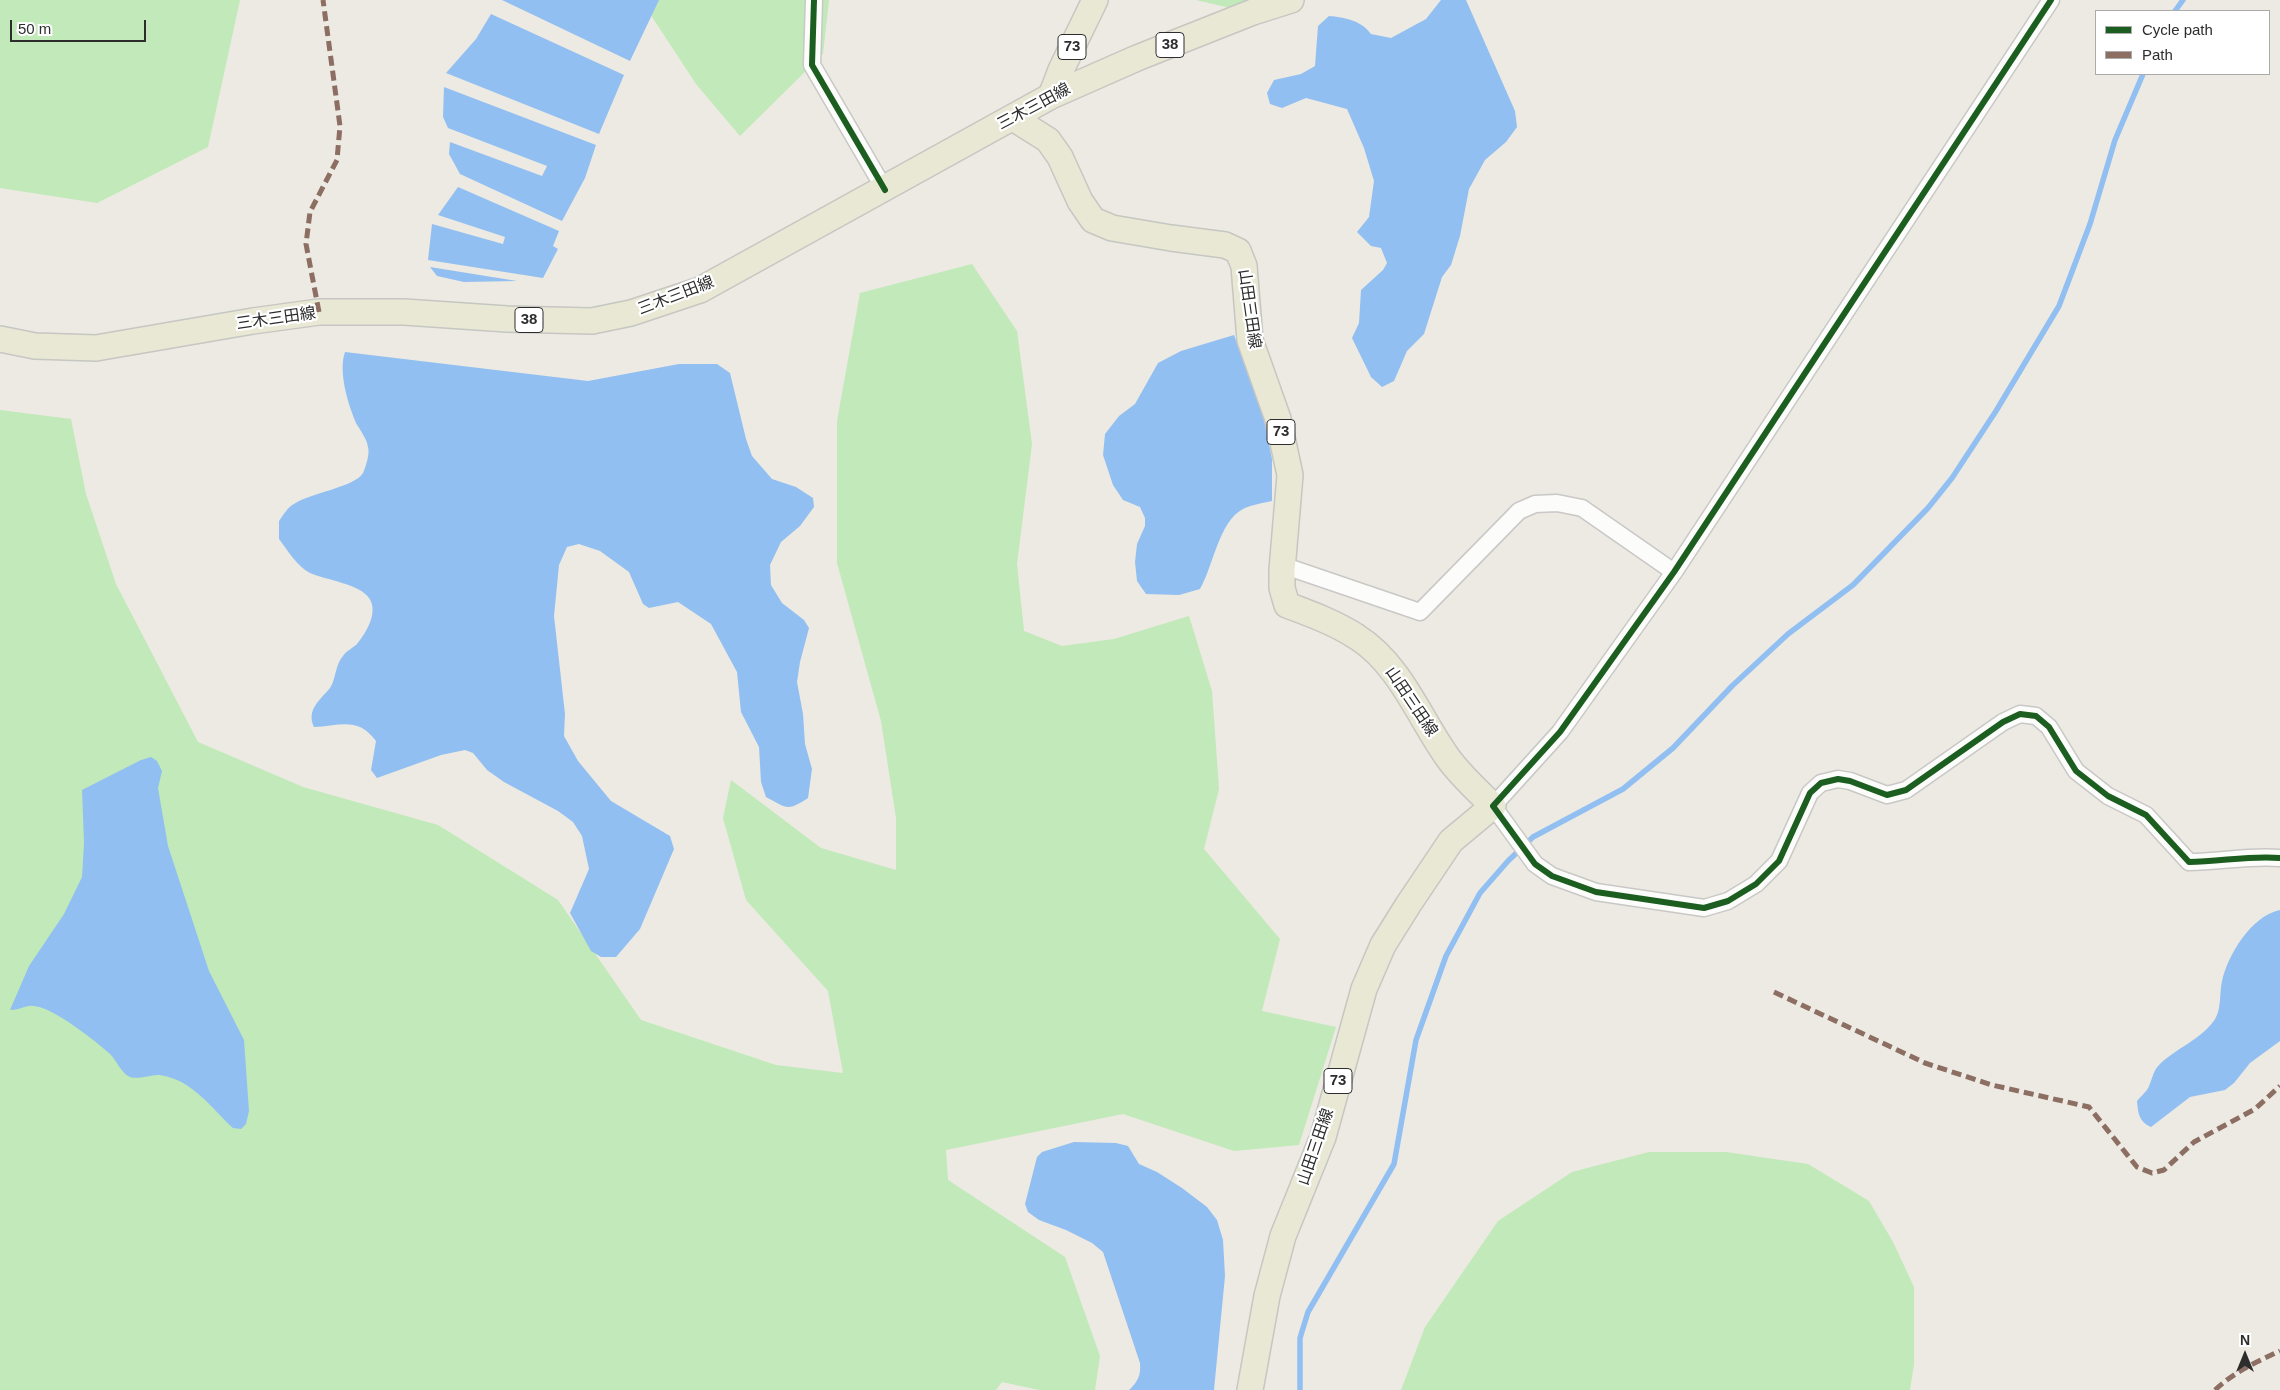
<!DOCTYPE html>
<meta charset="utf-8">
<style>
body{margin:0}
#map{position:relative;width:2280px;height:1390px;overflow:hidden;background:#eceae2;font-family:Arial,sans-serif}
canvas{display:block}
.legend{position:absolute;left:2095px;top:10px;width:175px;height:65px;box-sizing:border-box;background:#fff;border:1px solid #ababab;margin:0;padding:6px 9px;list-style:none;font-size:15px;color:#2d2d2d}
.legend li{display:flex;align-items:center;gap:10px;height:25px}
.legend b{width:25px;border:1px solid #ababab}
.north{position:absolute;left:2220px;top:1330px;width:50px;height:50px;-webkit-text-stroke:4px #fff;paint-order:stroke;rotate:0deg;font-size:14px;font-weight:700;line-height:20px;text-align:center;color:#2d2d2d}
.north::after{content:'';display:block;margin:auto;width:18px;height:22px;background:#2d2d2d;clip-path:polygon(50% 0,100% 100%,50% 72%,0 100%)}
.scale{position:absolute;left:10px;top:20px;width:136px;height:22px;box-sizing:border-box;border:2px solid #2d2d2d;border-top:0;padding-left:6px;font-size:15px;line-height:18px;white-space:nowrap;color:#2d2d2d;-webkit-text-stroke:4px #fff;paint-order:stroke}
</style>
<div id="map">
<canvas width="2280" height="1390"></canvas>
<ul class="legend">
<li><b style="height:6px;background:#1b5e20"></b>Cycle path</li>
<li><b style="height:6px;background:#8d6e63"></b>Path</li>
</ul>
<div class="north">N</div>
<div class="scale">50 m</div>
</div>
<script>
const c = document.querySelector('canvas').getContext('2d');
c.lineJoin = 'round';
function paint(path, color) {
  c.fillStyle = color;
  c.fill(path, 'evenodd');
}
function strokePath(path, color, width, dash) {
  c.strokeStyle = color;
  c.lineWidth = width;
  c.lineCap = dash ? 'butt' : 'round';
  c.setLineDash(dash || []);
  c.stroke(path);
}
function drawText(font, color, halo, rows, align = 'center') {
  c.font = font + ' Arial,"Noto Sans JP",sans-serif';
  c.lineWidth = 4.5;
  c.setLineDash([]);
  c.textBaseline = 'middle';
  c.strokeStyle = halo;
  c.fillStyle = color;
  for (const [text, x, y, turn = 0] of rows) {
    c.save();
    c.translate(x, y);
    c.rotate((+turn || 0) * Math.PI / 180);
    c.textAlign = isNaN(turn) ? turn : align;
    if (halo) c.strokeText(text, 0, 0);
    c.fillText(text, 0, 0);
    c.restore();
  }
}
paint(new Path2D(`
 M0,0H240L208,147L97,203L0,188Z
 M641,0H829L823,54L740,136L696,84Z
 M1196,0H1260L1247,12Z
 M972,264L1017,331L1032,444L1017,564L1024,631L1062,646L1114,639L1189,616L1212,691L1219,789L1204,849L1280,939L1262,1011L1336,1027L1299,1145L1234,1151L1123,1114L946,1150L948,1180L1065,1257L1100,1356L1095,1390H1039L1002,1382L996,1390H0V410L71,419L86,494L116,584L198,742L303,787L438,825L558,900L641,1020L776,1065L843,1073L828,991L746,900L723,818L731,780L821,848L896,870V818L881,721L837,563V421L860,293Z
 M1649,1152H1726L1808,1164L1869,1201L1893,1242L1914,1287V1364L1910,1390H1401L1425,1327L1498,1221L1572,1172Z`), '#c1e9b9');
paint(new Path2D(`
 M502,0H659L630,61Z
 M1441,0H1466L1515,111L1517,127L1506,142L1485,160L1469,189L1460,236L1451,265L1442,277L1424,334L1407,351L1394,381L1382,387L1371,377L1352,338L1359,323L1361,290L1383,270L1387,263L1381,248L1371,246L1357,232L1369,217L1374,181L1364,148L1347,109L1306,98L1282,108L1270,104L1267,93L1274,80L1301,74L1315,66L1318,26L1329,16C1344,17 1362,21 1371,34L1391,38L1426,19Z
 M491,14L624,75L599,134L446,73L476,39Z
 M444,87L596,145L585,178L562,221L460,174L449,154L450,142L542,176L547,166L448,128L443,117Z
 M458,187L559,231L553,246L558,249L543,278L428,260L432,224L503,244L505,237L438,215Z
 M430,267L517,281L464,282L437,276Z
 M1234,335L1263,415L1272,459V501C1263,503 1251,505 1243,509C1219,521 1213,567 1200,589L1179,595L1146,594L1137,581L1135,562L1137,544L1145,526V518L1140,507L1123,500L1113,485L1103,455L1105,434L1119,416L1135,404L1158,363L1181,351Z
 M345,352L588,381L679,364H717L730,373L746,439L752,456L772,479L796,487L813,498L814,507L800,526L781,542L770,565L771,585L782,603L804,620L809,628L800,662L797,682L803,714L805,744L812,769L808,798C787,812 787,808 766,797L761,782L759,747L741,712L737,672L711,624L678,602L649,608L643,604L629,572L600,551L579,544L567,547L559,565L554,616L565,714L564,736L578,761L611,801L670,836L674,849L640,929L616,957H601L591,951L570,913L589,869L582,836L573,822L558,811L504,782L487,770L473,753L465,750L441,755L377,778L371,770L376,741C358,716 339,726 314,727C306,710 320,700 330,688C336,679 335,665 343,656C346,651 353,648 357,644C366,633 379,612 369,598C360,584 326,580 310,573C298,567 287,550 279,539V521C283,515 288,507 294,504C310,493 355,487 363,473C366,466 370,454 368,447C367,439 360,430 356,423C348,404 338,372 345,352Z
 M151,757L157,761L162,771L158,788L168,846L209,971L244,1040L249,1111L246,1124L241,1129L233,1128C211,1108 193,1080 160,1075C151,1074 139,1080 130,1077C121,1073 117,1061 110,1054C95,1041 49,1003 29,1006C22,1007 18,1010 10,1010L29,966L64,914L82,877L84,843L82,790L141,760Z
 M2280,910V1041L2250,1063L2234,1083L2225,1090L2190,1097L2151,1127C2139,1122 2138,1113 2137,1101C2140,1097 2144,1094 2147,1090C2152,1082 2152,1072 2159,1065C2175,1049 2198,1041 2213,1022C2222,1011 2219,995 2222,981C2228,955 2251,916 2280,910Z
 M1074,1142L1116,1143L1128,1146L1139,1164L1157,1172L1182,1188L1207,1207L1217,1220L1223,1240L1225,1276L1214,1390H1129C1138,1382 1141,1375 1140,1363L1103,1252L1092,1243L1066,1230L1039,1220L1028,1212L1025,1204L1037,1157L1042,1152Z`), '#92bff1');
strokePath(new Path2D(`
 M2175,11L2183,0
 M1300,1390V1338L1308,1312L1394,1164L1416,1040L1446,956L1480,893L1508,861L1533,837L1623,789L1673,748L1732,686L1788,634L1853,585L1928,508L1952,478L1996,411L2059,306L2090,224L2115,140L2143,74`), '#92bff1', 5.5);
const minor = new Path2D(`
 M814,0L812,65L885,190
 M2051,0L1674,572L1560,732L1493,806L1535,864L1552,876L1596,892L1704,908L1728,901L1756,884L1779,861L1810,793L1821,783L1838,779L1850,781L1887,795L1906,790L2003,722L2020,714L2036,716L2049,727L2076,771L2108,796L2146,815L2189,862C2220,862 2250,855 2280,858
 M1282,565L1420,612L1519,511L1535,504L1557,503L1582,508L1674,572`);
const primary = new Path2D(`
 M1051,96L1061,70L1095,0
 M1013,118L1048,140L1060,157L1080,201L1093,220L1112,228L1171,238L1225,245L1238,251L1244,266L1250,340L1278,419L1290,475L1282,570V588L1287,605C1311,614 1336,623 1357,637C1400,664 1420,719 1448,758C1461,776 1478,791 1493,806L1451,841L1408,905L1383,945L1364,989L1323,1137L1283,1236L1267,1296L1250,1390
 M0,339L35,346L96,348L253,321L319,312H404L507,319L592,321L631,313L700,290L1051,96L1137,58L1253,12L1291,0`);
strokePath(minor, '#c9c8c7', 19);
strokePath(primary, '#c6c6c3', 28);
strokePath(minor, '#fcfcfb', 16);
strokePath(primary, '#e8e8d4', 25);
strokePath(new Path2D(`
 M319,312L306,244L310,212L337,160L340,126L323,0
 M1774,992L1925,1063L1992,1085L2089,1107L2137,1167L2152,1173L2164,1170L2194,1142L2255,1109L2280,1086
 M2215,1390C2234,1372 2256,1362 2280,1351`), '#8d6e63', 5, [10, 5]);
strokePath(new Path2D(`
 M814,0L812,65L885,190
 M2051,0L1674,572L1560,732L1493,806L1535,864L1552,876L1596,892L1704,908L1728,901L1756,884L1779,861L1810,793L1821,783L1838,779L1850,781L1887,795L1906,790L2003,722L2020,714L2036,716L2049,727L2076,771L2108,796L2146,815L2189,862C2220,862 2250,855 2280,858`), '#1b5e20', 6);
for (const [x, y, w] of [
 [1170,45,28],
 [1072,47,28],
 [529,320,28],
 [1281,432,28],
 [1338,1081,28]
]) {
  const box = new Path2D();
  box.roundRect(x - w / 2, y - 12.5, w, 25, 4);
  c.fillStyle = '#fff';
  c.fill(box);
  strokePath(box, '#2d2d2d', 1);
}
drawText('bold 15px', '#2d2d2d', null, [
 ["38",1170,45],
 ["73",1072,47],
 ["38",529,320],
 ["73",1281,432],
 ["73",1338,1081]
]);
drawText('16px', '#2d2d2d', '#fff', [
 ["三木三田線",1034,107,-28],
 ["三木三田線",676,296,-21],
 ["山田三田線",1249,309,82],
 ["三木三田線",276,319,-8],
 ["山田三田線",1411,702,56],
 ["山田三田線",1316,1147,-71]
]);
</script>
